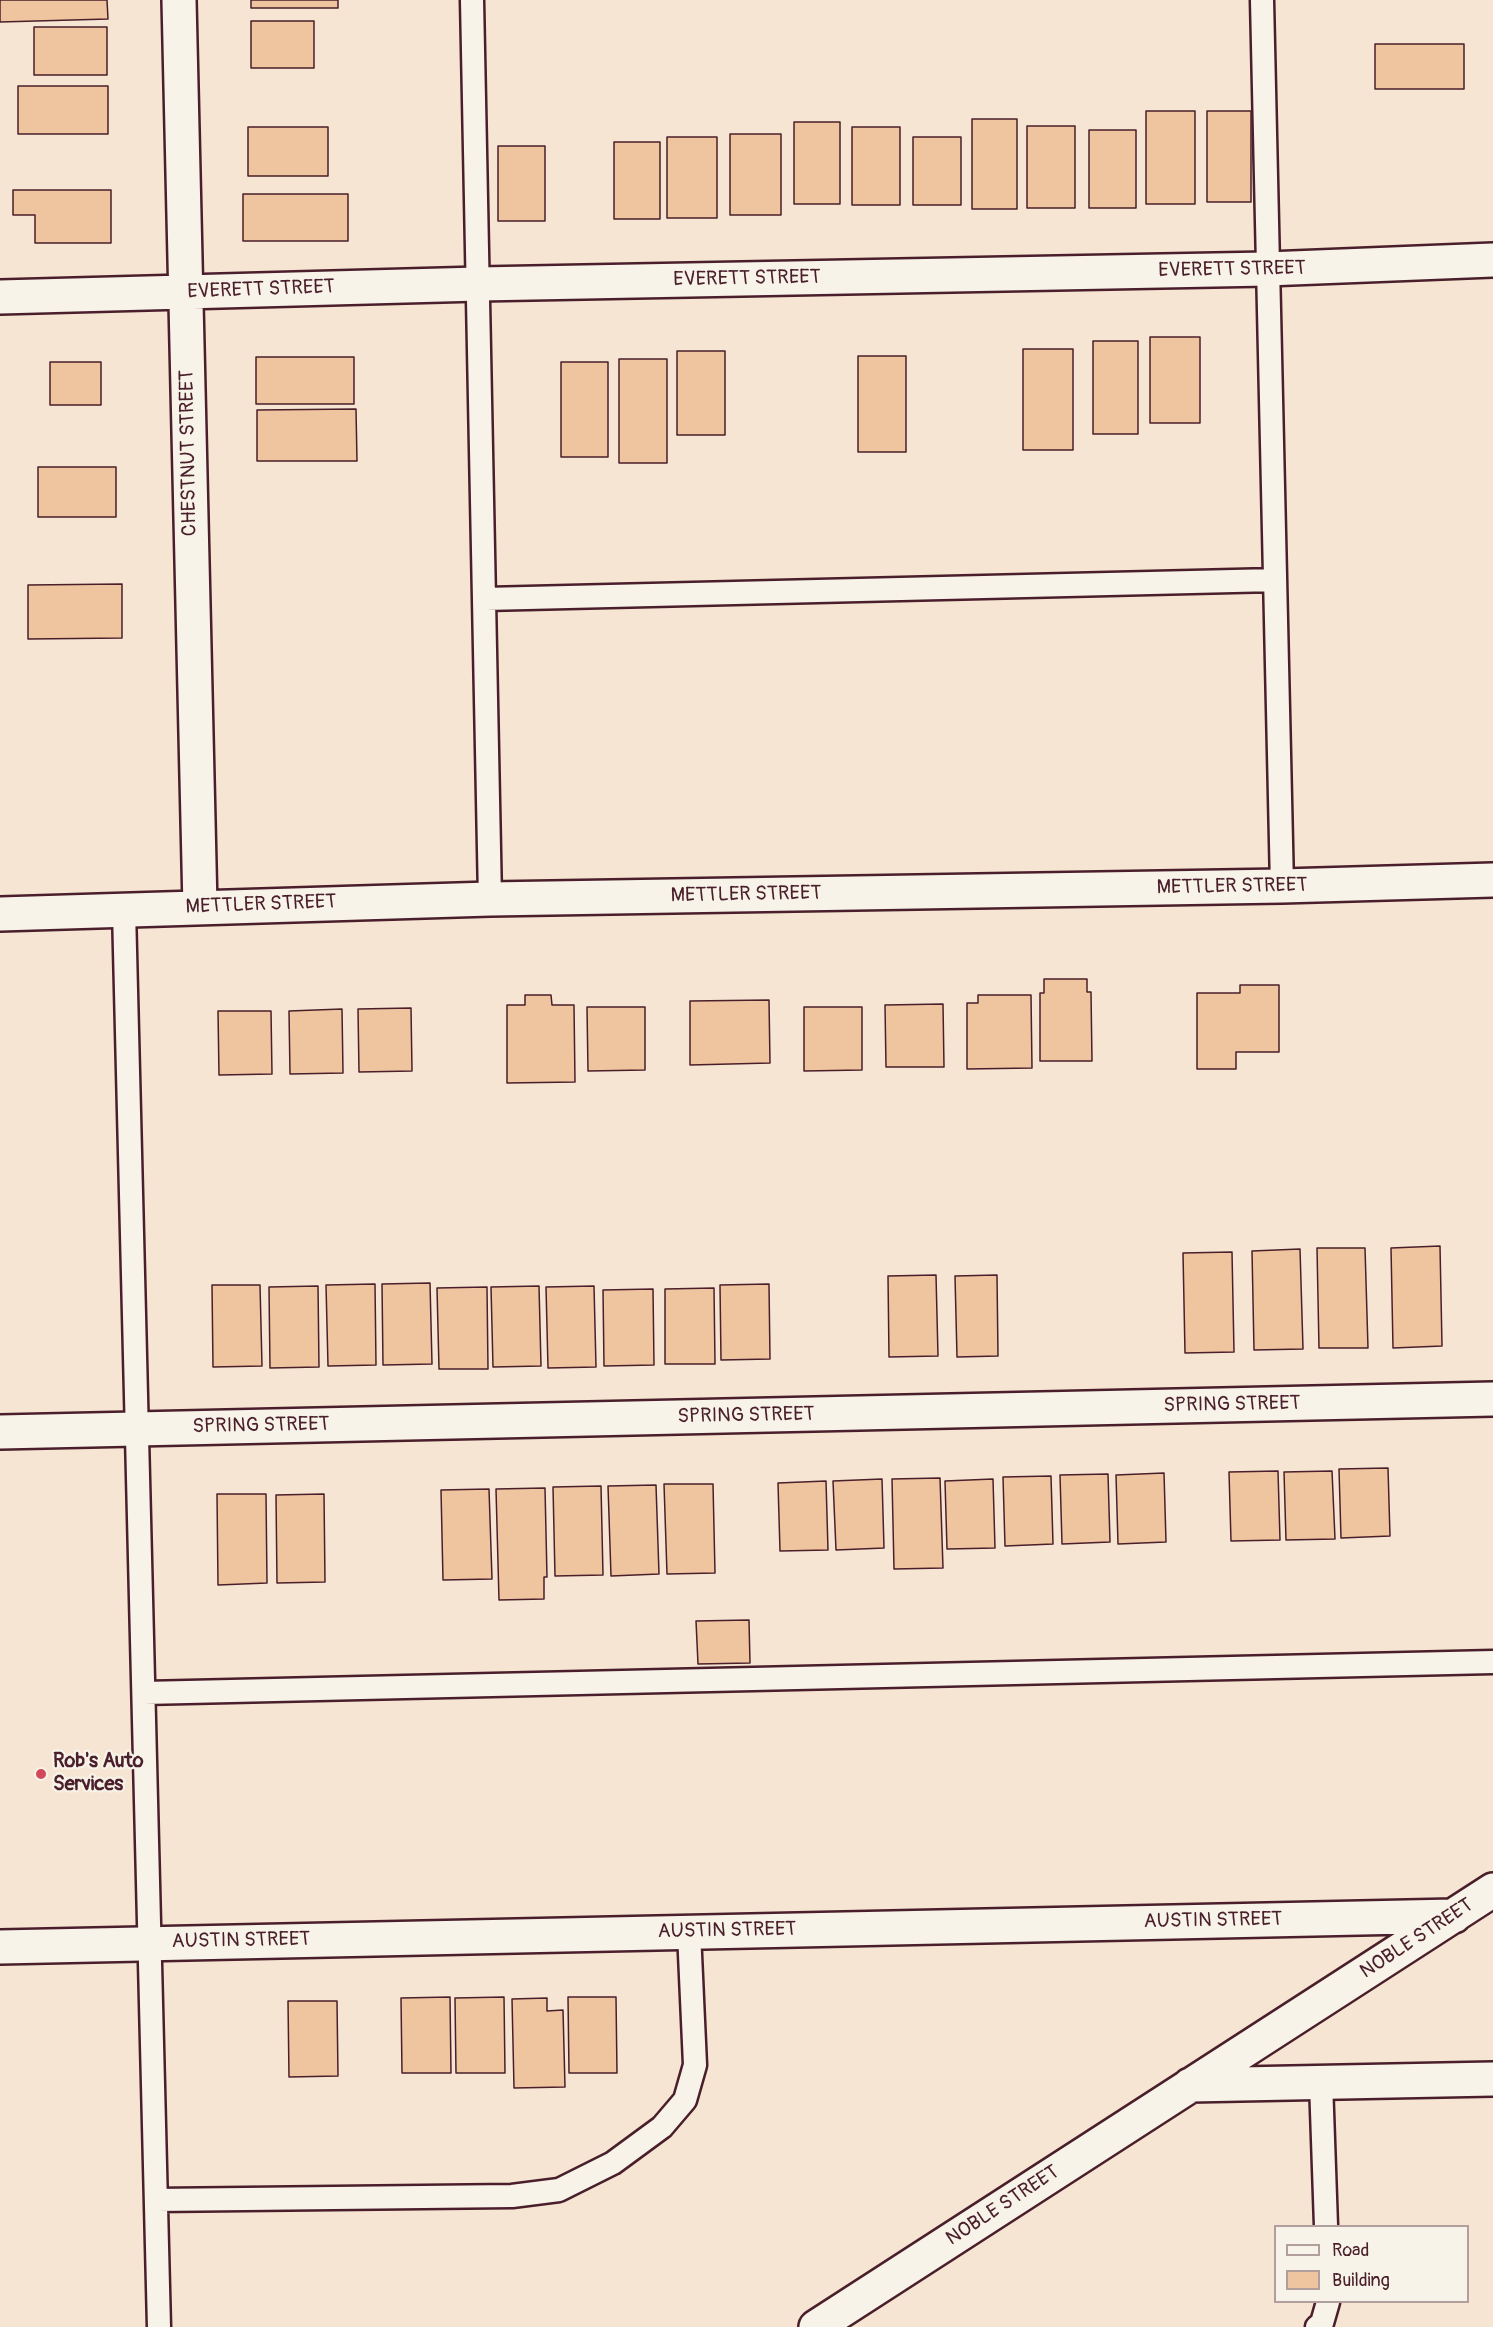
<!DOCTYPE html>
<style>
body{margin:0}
#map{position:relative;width:1493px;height:2327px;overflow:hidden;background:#f5e5d2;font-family:Pangolin,sans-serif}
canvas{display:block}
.legend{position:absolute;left:1274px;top:2225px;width:195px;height:78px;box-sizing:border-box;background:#f7f3e8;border:2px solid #b29e9c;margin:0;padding:8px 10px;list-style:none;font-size:18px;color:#4a1f2b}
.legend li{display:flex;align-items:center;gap:12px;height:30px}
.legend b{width:30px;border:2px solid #b29e9c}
</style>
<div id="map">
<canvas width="1493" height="2327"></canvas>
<ul class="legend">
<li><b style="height:8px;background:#f7f3e8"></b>Road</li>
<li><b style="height:16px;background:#efc59f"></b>Building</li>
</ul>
</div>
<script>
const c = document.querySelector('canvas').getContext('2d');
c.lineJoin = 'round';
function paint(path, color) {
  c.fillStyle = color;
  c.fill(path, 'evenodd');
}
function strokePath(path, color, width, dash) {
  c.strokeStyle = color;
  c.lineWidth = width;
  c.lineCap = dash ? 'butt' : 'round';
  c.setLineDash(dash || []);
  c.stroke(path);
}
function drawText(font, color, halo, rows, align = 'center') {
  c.font = font + ' Pangolin,sans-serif';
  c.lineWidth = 4.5;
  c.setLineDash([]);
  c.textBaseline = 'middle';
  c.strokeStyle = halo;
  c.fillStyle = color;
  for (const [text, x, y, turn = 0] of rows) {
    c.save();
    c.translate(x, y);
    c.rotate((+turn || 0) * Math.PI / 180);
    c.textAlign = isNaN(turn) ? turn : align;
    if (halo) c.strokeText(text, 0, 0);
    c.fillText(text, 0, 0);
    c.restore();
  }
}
const building = new Path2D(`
 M0,0H107L108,19L0,22Z
 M251,0H338V8H251Z
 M251,21H314V68H251Z
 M34,27H107V75H34Z
 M1375,44H1464V89H1375Z
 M18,86H108V134H18Z
 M1146,111H1195V204H1146Z
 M1207,111H1251V202H1207Z
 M972,119H1017V209H972Z
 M794,122H840V204H794Z
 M1027,126H1075V208H1027Z
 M248,127H328V176H248Z
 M852,127H900V205H852Z
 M1089,130H1136V208H1089Z
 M730,134H781V215H730Z
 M667,137H717V218H667Z
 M913,137H961V205H913Z
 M614,142H660V219H614Z
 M498,146H545V221H498Z
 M13,190H111V243H35V215H13Z
 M243,194H348V241H243Z
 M1150,337H1200V423H1150Z
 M1093,341H1138V434H1093Z
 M1023,349H1073V450H1023Z
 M677,351H725V435H677Z
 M858,356H906V452H858Z
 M256,357H354V404H256Z
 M619,359H667V463H619Z
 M50,362H101V405H50Z
 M561,362H608V457H561Z
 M356,409L357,461H257V410Z
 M38,467H116V517H38Z
 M122,584V638L28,639V585Z
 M1044,979H1087V992H1091L1092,1061H1040V993H1044Z
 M1240,985H1279V1052H1236V1069H1197V993H1240Z
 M525,995H551L552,1005H574L575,1082L507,1083V1005H525Z
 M978,995H1031L1032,1068L967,1069V1003H978Z
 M769,1000L770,1063L690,1065V1001Z
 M943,1004L944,1067H886L885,1005Z
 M587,1007H645V1070L588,1071Z
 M804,1007H862V1070L804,1071Z
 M411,1008L412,1071L359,1072L358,1009Z
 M342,1009L343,1073L290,1074L289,1011Z
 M218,1011H271L272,1074L219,1075Z
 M1440,1246L1442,1346L1393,1348L1391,1248Z
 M1317,1248H1365L1368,1348H1319Z
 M1300,1249L1303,1349L1254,1350L1252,1251Z
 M1232,1252L1234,1352L1185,1353L1183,1253Z
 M936,1275L938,1356L889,1357L888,1276Z
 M997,1275L998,1356L957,1357L955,1276Z
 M430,1283L432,1364L383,1365L382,1284Z
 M375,1284L376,1365L328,1366L326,1285Z
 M769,1284L770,1359L721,1360L720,1285Z
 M212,1285H260L262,1366L213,1367Z
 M318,1286L319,1367L270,1368L269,1287Z
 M539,1286L541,1366L493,1367L491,1287Z
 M594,1286L596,1367L548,1368L546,1287Z
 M487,1287L488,1369H439L437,1288Z
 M714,1288L715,1364H665V1289Z
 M653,1289L654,1365L604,1366L603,1290Z
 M1388,1468L1390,1536L1341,1538L1339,1469Z
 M1278,1471L1280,1540L1231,1541L1229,1472Z
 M1332,1471L1335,1539L1286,1540L1284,1472Z
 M1164,1473L1166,1542L1118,1544L1116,1475Z
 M1108,1474L1110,1542L1062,1544L1060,1475Z
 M1051,1476L1053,1544L1005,1546L1003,1477Z
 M940,1478L943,1568L894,1569L892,1479Z
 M882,1479L884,1548L836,1550L833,1481Z
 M993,1479L995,1548L947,1549L945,1481Z
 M826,1481L828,1550L780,1551L778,1483Z
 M664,1484H713L715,1573L667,1574Z
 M656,1485L659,1574L611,1576L608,1486Z
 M601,1486L603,1575L555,1576L553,1487Z
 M545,1488L547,1577H544V1599L499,1600L496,1489Z
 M489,1489L492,1579L443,1580L441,1490Z
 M217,1494H266L267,1583L218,1585Z
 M324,1494L325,1582L277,1583L276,1495Z
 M749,1620L750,1663L698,1664L696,1621Z
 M450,1997L451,2073H402L401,1998Z
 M504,1997L505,2073H456L455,1998Z
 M568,1997H616L617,2073H569Z
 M547,1998V2011L563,2010L565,2087L514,2088L512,1999Z
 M288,2001H337L338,2076L289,2077Z`);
paint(building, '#efc59f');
strokePath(building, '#4a1f2b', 1.5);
const lane = new Path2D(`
 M472,0L490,899
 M1262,0L1282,886
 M485,599L1275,580
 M124,910L159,2327
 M144,1693L1493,1662
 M1321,2082L1326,2226
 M156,2200L512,2196L559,2190L613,2163L662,2127L685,2100L695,2065L689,1932
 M1317,2327L1322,2323L1328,2302`);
const street = new Path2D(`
 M179,0L200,907
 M0,297L479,284L1267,269L1493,260
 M0,914L490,899L1282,886L1493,880
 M0,1432L1493,1399
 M0,1947L1454,1916
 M1190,2085L1493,2079
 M816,2327L1493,1890`);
strokePath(lane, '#4a1f2b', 27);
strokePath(street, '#4a1f2b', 38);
strokePath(lane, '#f7f3e8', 22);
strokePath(street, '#f7f3e8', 33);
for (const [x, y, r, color] of [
 [41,1774,6,"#d1495b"]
]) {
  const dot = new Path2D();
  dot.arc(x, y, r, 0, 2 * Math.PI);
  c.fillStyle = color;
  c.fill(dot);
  strokePath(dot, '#f7f3e8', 2);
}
drawText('20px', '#4a1f2b', '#f7f3e8', [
 ["EVERETT STREET",1232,270,-1],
 ["EVERETT STREET",747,279,-1],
 ["EVERETT STREET",261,290,-2],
 ["CHESTNUT STREET",189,453,-91],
 ["METTLER STREET",1232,887,-1],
 ["METTLER STREET",746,895,-1],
 ["METTLER STREET",261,905,-2],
 ["SPRING STREET",1232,1405,-1],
 ["SPRING STREET",746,1416,-1],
 ["SPRING STREET",261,1426,-1],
 ["AUSTIN STREET",1213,1921,-1],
 ["AUSTIN STREET",727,1931,-1],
 ["NOBLE STREET",1417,1939,-33],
 ["AUSTIN STREET",241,1941,-1],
 ["NOBLE STREET",1003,2206,-33]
]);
drawText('bold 20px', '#4a1f2b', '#f7f3e8', [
 ["Rob's Auto",53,1762],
 ["Services",53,1785]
], 'left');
</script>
